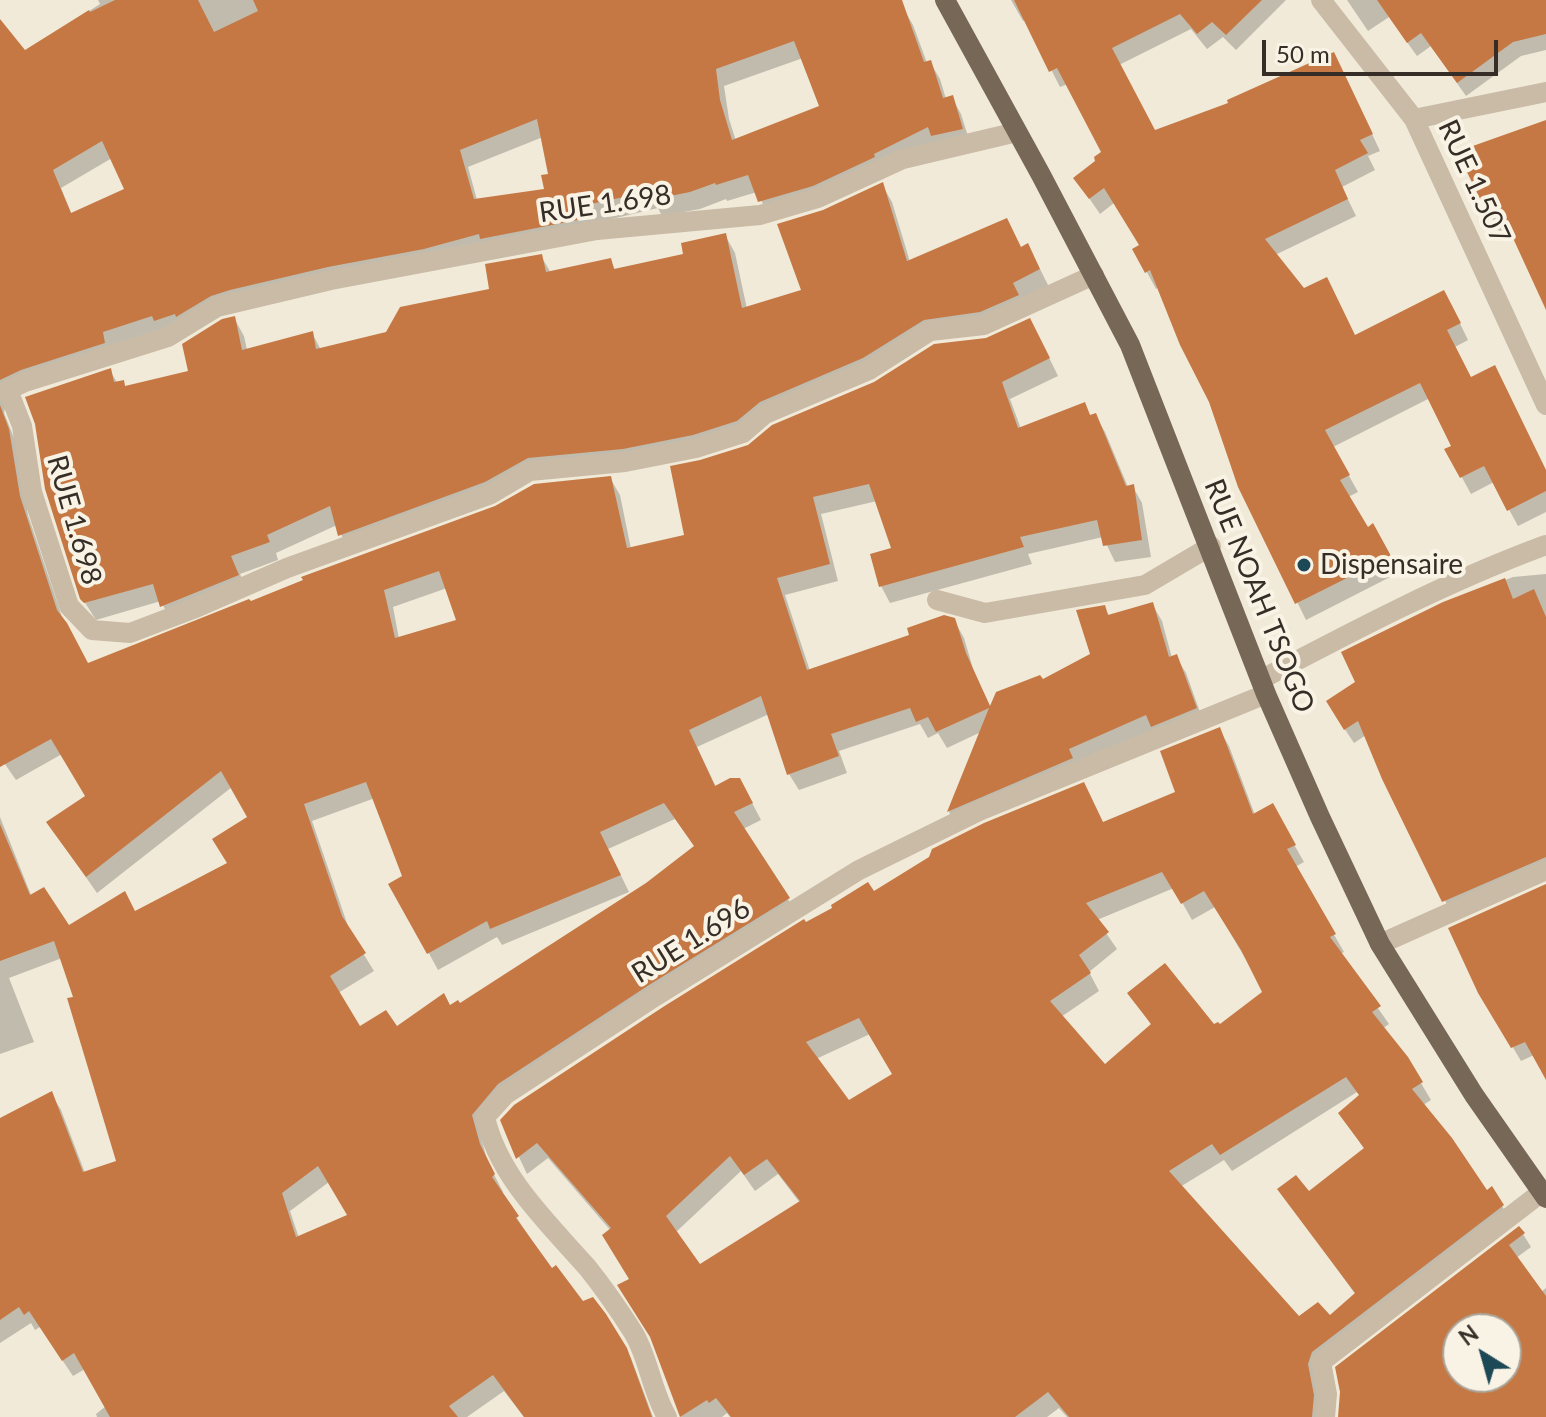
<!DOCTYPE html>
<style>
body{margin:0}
#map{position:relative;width:1546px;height:1417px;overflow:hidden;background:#f1ead9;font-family:Lato,sans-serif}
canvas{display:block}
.north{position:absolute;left:1442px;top:1313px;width:80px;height:80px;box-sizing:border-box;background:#f9f3e5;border:2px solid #aba499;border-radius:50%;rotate:323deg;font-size:22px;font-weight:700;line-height:32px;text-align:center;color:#352d26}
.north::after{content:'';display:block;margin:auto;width:28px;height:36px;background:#1d4855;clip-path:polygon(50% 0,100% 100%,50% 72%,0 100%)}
.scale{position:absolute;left:1262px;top:40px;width:236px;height:36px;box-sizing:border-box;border:4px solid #352d26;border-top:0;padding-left:10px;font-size:24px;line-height:28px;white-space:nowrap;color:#352d26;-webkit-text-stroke:6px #f9f3e5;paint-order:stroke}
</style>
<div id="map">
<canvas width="1546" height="1417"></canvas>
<div class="north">N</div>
<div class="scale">50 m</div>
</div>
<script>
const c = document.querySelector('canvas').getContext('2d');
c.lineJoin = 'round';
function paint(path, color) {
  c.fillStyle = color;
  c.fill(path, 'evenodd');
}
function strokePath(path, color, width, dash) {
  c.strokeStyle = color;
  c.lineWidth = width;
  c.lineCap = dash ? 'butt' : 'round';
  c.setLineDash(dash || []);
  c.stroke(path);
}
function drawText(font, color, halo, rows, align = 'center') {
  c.font = font + ' Lato,sans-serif';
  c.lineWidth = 8;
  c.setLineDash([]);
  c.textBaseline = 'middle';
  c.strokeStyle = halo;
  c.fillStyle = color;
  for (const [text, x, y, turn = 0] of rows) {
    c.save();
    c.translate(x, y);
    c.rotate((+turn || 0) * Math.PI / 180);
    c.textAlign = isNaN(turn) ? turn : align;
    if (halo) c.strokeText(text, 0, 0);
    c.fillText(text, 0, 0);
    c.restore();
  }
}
paint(new Path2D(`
 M98,0H893L903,8L913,25L927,63L930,62L940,79L946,99L952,98L961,114L971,146L943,153L770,218L757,192L727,201L726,199L700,209L662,216L658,208L224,311L7,399L4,413L18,448L28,515L63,620L88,665L250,604L610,478L620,495L631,549L687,536L748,447L1039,337L1058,376L1010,399L1021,429L1084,404L1091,417L1095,415L1105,432L1128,487H1133L1142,503L1151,557L1115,562L1103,537L1028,554L1032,564L890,603L881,586L894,549L877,501L821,514L838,581L785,595L810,671L954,620L964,638L974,672L991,708L1092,655L1104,607L1110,617L1152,604L1162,621L1172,658L1176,657L1186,673L1205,726L958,828L949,812L981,732L947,748L938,733L928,738L920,724L839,751L847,773L799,790L789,774L769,714L697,747L716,787L749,797L761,820L743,829L798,915L507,1101L484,1126L481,1138L488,1163L503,1192L501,1194L552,1271L620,1340L631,1358L653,1417H524L504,1391L467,1417H97L96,1414L106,1406L85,1369L73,1376L40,1327L35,1330L31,1323L0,1343V1120L51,1094L61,1110L85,1173L119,1162L75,998L62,958L9,978L34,1042L0,1054V911L69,927L136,913L229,864L250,818L232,787L97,893L59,839L87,796L62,754L16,780L0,757V22L24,53L100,4ZM803,58L821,107L736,141L729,119L724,86ZM543,137L551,175L546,190L477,200L468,167ZM112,158L127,190L72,215L61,188ZM447,588L458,621L399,639L393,607ZM375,798L405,877L391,884L438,970L497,937L502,945L629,892L608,849L675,819L695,847L648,884L460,1006L396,1029H360L338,993L374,971L350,932L312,821ZM329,1182L350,1216L299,1238L290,1211Z
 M1011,0H1286L1236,50L1223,37L1207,49L1191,29L1119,65L1155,132L1342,70L1380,151L1368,156L1375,170L1342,187L1356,216L1275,255L1304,291L1355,337L1453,309L1468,340L1455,347L1471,379L1546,471V512L1518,526L1494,482L1471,494L1447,450L1454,446L1430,398L1333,447L1358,492L1348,497L1367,530L1382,542L1398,573L1306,620L1240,486L1210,401L1159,287L1156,289L1135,250L1141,246L1114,203L1100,214L1076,179L1104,153L1068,84L1060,87L1026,20L1023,21Z
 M1347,0H1546V50L1521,56L1466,96L1431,46L1417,56L1389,17L1368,31Z
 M1546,129V306L1511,231L1502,237L1492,218Z
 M882,185L892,202L910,262L1021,249L1037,263L1049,287L934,337L769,419L746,439L538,475L349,552L337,525L276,553L278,560L240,574L248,592L172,624L161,601L96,620L82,598L110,371L118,384L123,383L126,387L191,372L234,318L244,336L247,350L312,333L321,350L387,334L491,290L541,256L551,273L610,260L616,271L686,256L725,235L735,253L747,309L803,291L824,212Z
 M1546,574V873L1452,915L1366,735L1354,743L1336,716L1357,683L1444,604L1513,577Z
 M1219,729L1229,746L1255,815L1272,806L1304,862L1295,867L1344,952L1340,954L1389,1024L1382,1029L1406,1058L1431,1100L1423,1105L1486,1193L1502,1206L1512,1223L1321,1369L1318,1417H1067L1059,1408L1047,1417H730L727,1413L722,1417H681L611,1231L548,1158L527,1174L502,1121L805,924L873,894L1104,823L1177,793ZM1174,888L1192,920L1215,907L1265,992L1219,1027H1213L1130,993L1152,1026L1105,1066L1061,1017L1099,991L1089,972L1117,949L1097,920ZM870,1034L895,1075L849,1103L816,1059ZM1357,1092L1360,1096L1340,1113L1365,1150L1308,1194L1280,1190L1356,1295L1330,1317L1299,1319L1180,1187L1224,1160L1232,1171ZM741,1171L755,1191L778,1174L800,1203L700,1266L675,1233Z
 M0,817L31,895L0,902Z
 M1546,886V1076L1534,1055L1521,1061L1480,992Z
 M1523,1234L1531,1247L1516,1258L1541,1292L1546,1288V1417H1350L1337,1368ZM1458,1329H1506V1377H1458Z`), '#0003');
paint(new Path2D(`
 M115,0H198L214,32L258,11L253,0H902L924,62L931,60L943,98L953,95L963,129L931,136L928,127L874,154L875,157L813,186L758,202L748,175L716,185L715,183L690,192L650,200L648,192L586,205L588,218L480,239L479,234L424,249L328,267L230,290L211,296L176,317L175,314L154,321L152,316L103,332L105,343L21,370L0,380V19L25,50L89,10L90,12ZM794,41L819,106L732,140L720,100L716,69ZM537,119L548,174L541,175L544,189L474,199L460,150ZM102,141L124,189L71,213L53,170Z
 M1014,0H1262L1226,35L1212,22L1197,34L1180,14L1112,48L1155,130L1228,103L1227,100L1334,52L1373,134L1360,140L1368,153L1335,170L1348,199L1265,239L1304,288L1327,277L1355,335L1444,290L1461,323L1447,330L1471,377L1495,365L1546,470V491L1507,511L1484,466L1460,478L1444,449L1451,446L1420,383L1325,430L1350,475L1340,480L1368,527L1373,523L1391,556L1295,604L1238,487L1209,402L1180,345L1150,270L1145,273L1132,249L1139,245L1104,188L1089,199L1073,178L1095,161L1094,157L1101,152L1057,68L1049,72Z
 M1377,0H1546V34L1513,42L1457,83L1421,33L1407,43Z
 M1546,120V310L1501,212L1490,219L1464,166L1474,160L1470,147Z
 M883,182L907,261L1007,218L1021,247L1028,243L1040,269L1013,283L1019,295L980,312L924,320L863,358L760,402L737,421L693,435L623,449L528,458L485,482L338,536L330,506L267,535L270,542L231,556L239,575L160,607L153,584L84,603L80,599L45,489L35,424L25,397L111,368L114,382L124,380L125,386L188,371L182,344L222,319L235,316L242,350L313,331L316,349L386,332L400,307L489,289L485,264L542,254L546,272L611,258L614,269L683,254L681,243L726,233L742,308L801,290L777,224L823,210Z
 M1030,318L1050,358L1002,382L1018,428L1085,402L1090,415L1096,413L1126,486L1134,484L1142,540L1103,546L1097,520L1020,537L1024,547L879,587L870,554L891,548L869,484L813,497L830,564L777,578L807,670L909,635L907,628L944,615L955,618L966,653L990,706L996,692L1040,675L1043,679L1090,654L1076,610L1105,605L1108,615L1153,602L1169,657L1177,654L1197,708L1151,727L1146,715L1069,749L1073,758L947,812L989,708L936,732L928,717L916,722L910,708L831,734L839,756L787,775L761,696L689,730L715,786L730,778H740L753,803L734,812L790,898L649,985L498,1084L472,1115L480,1144L495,1174L492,1177L519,1216L516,1218L552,1268L556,1265L583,1301L593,1297L606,1314L627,1348L652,1417H524L493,1375L449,1406L458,1417H110L74,1353L62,1361L29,1311L24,1315L19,1307L0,1320V1118L52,1091L83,1172L116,1161L67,998L73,997L54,941L0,961V824L30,895L44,887L69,925L125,891L135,911L227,863L212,839L247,817L221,771L86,877L46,822L85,796L51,739L0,767V405L9,429L20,496L57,610L67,623L88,663L249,599L251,601L303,580L301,577L495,506L534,484L611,476L627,548L684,535L670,466L700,460L748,445L772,425L874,382L934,344L986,338ZM439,571L456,620L395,638L384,590ZM366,782L402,876L388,884L427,954L487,921L490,929L621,875L600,832L664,803L694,846L646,883L460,1003L458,1000L450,1005L444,993L397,1026L386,1010L360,1026L330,976L366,953L342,916L304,804ZM318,1166L347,1215L296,1237L282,1193Z
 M1505,578L1513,599L1534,589L1546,617V857L1442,902L1382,779L1358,721L1344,730L1326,701L1355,682L1341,652L1443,602Z
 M1220,727L1253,814L1273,803L1296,845L1287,849L1336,934L1330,937L1381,1006L1372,1012L1408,1057L1423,1082L1412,1089L1452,1138L1487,1190L1492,1186L1504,1205L1312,1352L1308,1364L1314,1395L1312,1417H1069L1048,1392L1015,1417H731L716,1398L709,1403L707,1400L680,1417L650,1337L617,1285L629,1279L602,1235L611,1228L537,1143L516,1159L500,1120L514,1105L663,1007L804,919L806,922L832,908L831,905L868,882L874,891L929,857L932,849L984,823L1084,782L1103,822L1175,792L1160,751ZM1162,872L1181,904L1204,891L1241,950L1262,992L1220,1024L1218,1022L1214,1024L1165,963L1127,993L1151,1024L1105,1064L1050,1001L1091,973L1079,955L1109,932L1086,903ZM859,1018L892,1074L849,1100L806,1042ZM1346,1077L1359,1095L1338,1113L1364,1148L1309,1191L1296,1175L1277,1189L1355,1293L1330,1315L1318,1302L1299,1316L1169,1171L1212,1144L1220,1155ZM730,1156L744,1175L767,1159L800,1201L700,1264L666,1216Z
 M1546,884V1080L1525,1042L1511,1048L1478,993L1448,928Z
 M1519,1226L1525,1233L1509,1245L1546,1296V1417H1338L1340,1392L1335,1367ZM1458,1329H1506V1377H1458Z`), '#c57843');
strokePath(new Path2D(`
 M1321,0L1414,119L1546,405
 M1414,119L1546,92
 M1017,132L903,159L818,198L760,215L597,230L331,280L217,307L168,337L25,382L8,390L22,426L32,492L69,606L92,630L130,633L193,609L287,568L491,494L530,471L625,462L696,448L743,433L765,414L869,370L930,331L984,325L1094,275
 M937,600L985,613L1145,585L1211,546
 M1262,679C1355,630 1448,581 1546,545
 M1380,944L1546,870
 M667,1417C651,1390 649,1358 633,1332C619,1310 603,1287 587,1267C548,1223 498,1176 485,1117L505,1095L656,996L859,870L979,811L1266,694
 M1325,1417L1327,1394L1321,1362L1542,1192`), '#c9bba5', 20);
strokePath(new Path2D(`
 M945,0L1041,175L1130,345L1266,694L1320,817L1380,944L1474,1095L1546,1198`), '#776757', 20);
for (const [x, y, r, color] of [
 [1304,565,8,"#1d4855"]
]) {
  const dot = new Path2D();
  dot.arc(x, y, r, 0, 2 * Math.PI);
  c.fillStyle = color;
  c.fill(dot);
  strokePath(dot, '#f9f3e5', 3);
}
drawText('28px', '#352d26', '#f9f3e5', [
 ["RUE 1.507",1474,182,65],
 ["RUE 1.698",605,204,-8],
 ["RUE 1.698",74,520,74],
 ["RUE NOAH TSOGO",1259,596,68],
 ["RUE 1.696",691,941,-32]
]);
drawText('28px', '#352d26', '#f9f3e5', [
 ["Dispensaire",1320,565]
], 'left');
</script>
